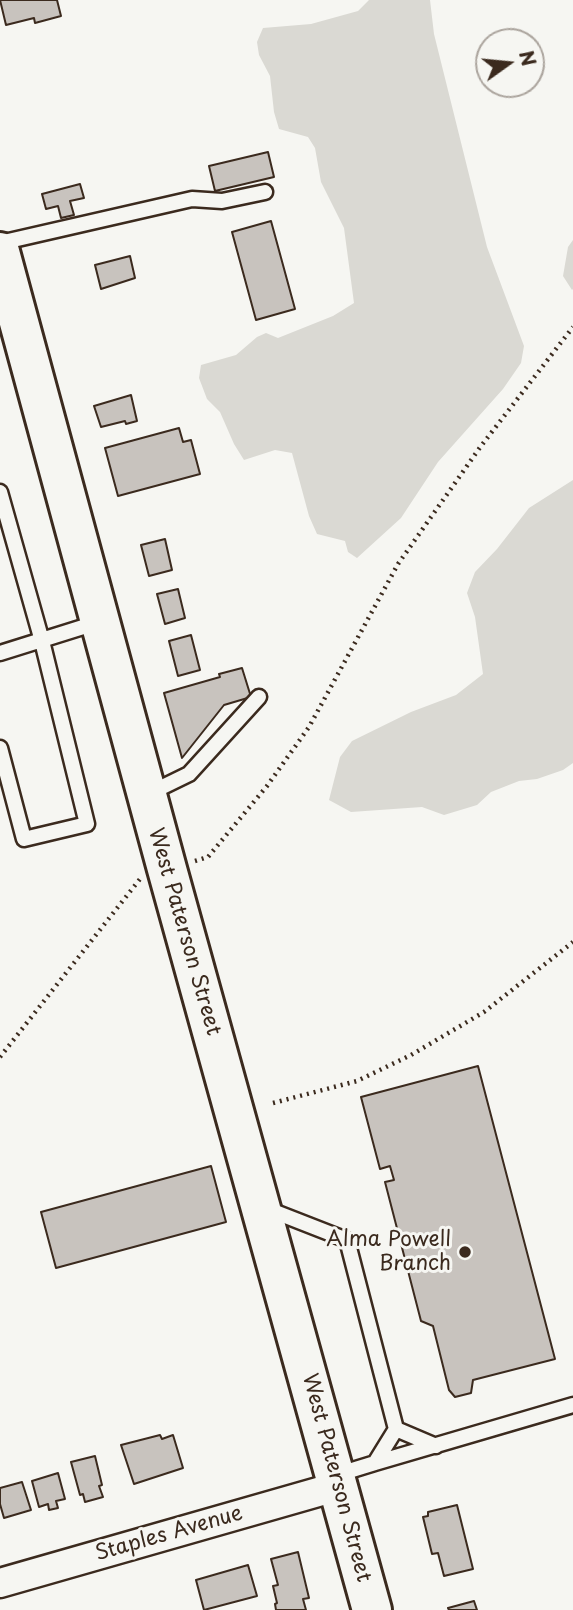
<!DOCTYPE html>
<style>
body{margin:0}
#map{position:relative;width:573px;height:1610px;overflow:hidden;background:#f6f6f2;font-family:"Playpen Sans",sans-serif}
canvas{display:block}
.north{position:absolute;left:475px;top:28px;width:70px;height:70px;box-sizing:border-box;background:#f6f6f2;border:2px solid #aba49d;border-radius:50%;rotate:75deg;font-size:19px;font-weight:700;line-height:28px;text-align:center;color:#3b2a1e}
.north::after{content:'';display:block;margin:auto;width:24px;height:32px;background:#3b2a1e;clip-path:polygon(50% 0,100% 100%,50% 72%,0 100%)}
</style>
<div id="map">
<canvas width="573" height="1610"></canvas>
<div class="north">N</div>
</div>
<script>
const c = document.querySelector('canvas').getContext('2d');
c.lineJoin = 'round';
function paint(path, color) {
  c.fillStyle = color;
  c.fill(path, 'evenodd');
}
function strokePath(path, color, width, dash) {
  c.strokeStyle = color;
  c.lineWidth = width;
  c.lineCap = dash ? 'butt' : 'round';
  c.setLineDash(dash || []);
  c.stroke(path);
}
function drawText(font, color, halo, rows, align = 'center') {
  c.font = font + ' "Playpen Sans",sans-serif';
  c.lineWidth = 6;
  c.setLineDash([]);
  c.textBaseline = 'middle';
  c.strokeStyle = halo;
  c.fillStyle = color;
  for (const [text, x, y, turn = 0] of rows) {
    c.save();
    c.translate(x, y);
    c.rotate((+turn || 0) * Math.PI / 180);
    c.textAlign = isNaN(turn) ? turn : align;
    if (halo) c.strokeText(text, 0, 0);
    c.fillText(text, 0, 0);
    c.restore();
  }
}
paint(new Path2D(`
 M369,0H430L434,34L487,247L524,346L521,363L503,389L438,462L401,518L357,558L348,552L345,541L317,534L309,516L292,453L275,450L244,460L234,444L220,412L207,399L199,378L201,365L236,355L257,337L266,333L278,338L333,316L354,303L344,228L321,182L315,148L308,137L279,129L274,112L270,76L259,55L257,42L263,28L311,24L358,11Z
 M573,240V289L572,290L563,276L568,247Z
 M573,480V763L563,770L537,779L519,781L491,792L477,805L444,815L422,807L351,812L329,800L340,757L352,741L411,712L456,695L483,674L475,617L467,593L475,572L497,549L529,508Z`), '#dad9d3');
const building = new Path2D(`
 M0,0H57L61,16L35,23L34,18L6,25Z
 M268,152L274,177L215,191L209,166Z
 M80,184L84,198L70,201L74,215L61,218L58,206L46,209L42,194Z
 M271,221L295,309L256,320L232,232Z
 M130,256L135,278L101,289L95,265Z
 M131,395L137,421L126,424L125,421L101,427L94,406Z
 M179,428L183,442L191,440L200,474L118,496L105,448Z
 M165,539L172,570L149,576L141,545Z
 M178,589L185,618L165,624L157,594Z
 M191,635L200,670L178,676L169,641Z
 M242,668L251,697L224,705L182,758L164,693L220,677L219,674Z
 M478,1066L555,1359L473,1380L471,1393L455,1397L449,1390L433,1326L421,1321L385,1182L394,1180L390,1166L380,1169L361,1097Z
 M211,1166L226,1222L56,1268L41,1212Z
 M160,1435L162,1439L173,1435L183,1468L134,1484L121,1445Z
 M95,1456L102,1485L99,1486L103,1497L85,1502L83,1494L80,1495L71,1462Z
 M58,1473L65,1499L56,1501L58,1508L49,1510L48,1504L39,1507L32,1481Z
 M22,1482L31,1510L4,1518L0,1504V1488Z
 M457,1505L473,1569L444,1576L438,1553L432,1554L423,1517L428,1516V1512Z
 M298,1552L309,1598L303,1599L306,1610H276L275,1604L277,1603L273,1586L278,1585L271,1559Z
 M248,1565L257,1596L204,1610L196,1580Z
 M474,1601L477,1610H449L448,1608Z`);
paint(building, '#c8c3be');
strokePath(building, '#3b2a1e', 2);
const lane = new Path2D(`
 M0,243L192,199L222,201L265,192
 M0,492L42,641L87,824L24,839L0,748
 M0,653L99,622
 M148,794L189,774L259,697
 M265,1208L347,1240L396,1429L375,1463L336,1475
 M396,1429L436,1446
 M375,1463L573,1405`);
const street = new Path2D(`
 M0,1583L339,1486`);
const secondary = new Path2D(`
 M0,252L167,869L372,1610`);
strokePath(lane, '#3b2a1e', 19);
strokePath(street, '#3b2a1e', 33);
strokePath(secondary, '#3b2a1e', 44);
strokePath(new Path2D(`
 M195,861L208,857L267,786L309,727L398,564L481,446L573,327
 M0,1057L140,879
 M273,1103L357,1081L411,1055L484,1012L573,942`), '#3b2a1e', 4.5, [2, 5]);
strokePath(lane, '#f6f6f2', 14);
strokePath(street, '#f6f6f2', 28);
strokePath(secondary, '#f6f6f2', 38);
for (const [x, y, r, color] of [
 [465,1252,7,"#3b2a1e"]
]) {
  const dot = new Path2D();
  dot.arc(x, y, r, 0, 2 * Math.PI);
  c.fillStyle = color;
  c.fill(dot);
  strokePath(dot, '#f6f6f2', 2.5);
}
drawText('21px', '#3b2a1e', '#f6f6f2', [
 ["West Paterson Street",184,932,74],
 ["West Paterson Street",336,1478,75],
 ["Staples Avenue",169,1534,-16]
]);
drawText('21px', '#3b2a1e', '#f6f6f2', [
 ["Alma Powell",451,1240],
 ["Branch",451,1264]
], 'right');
</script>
